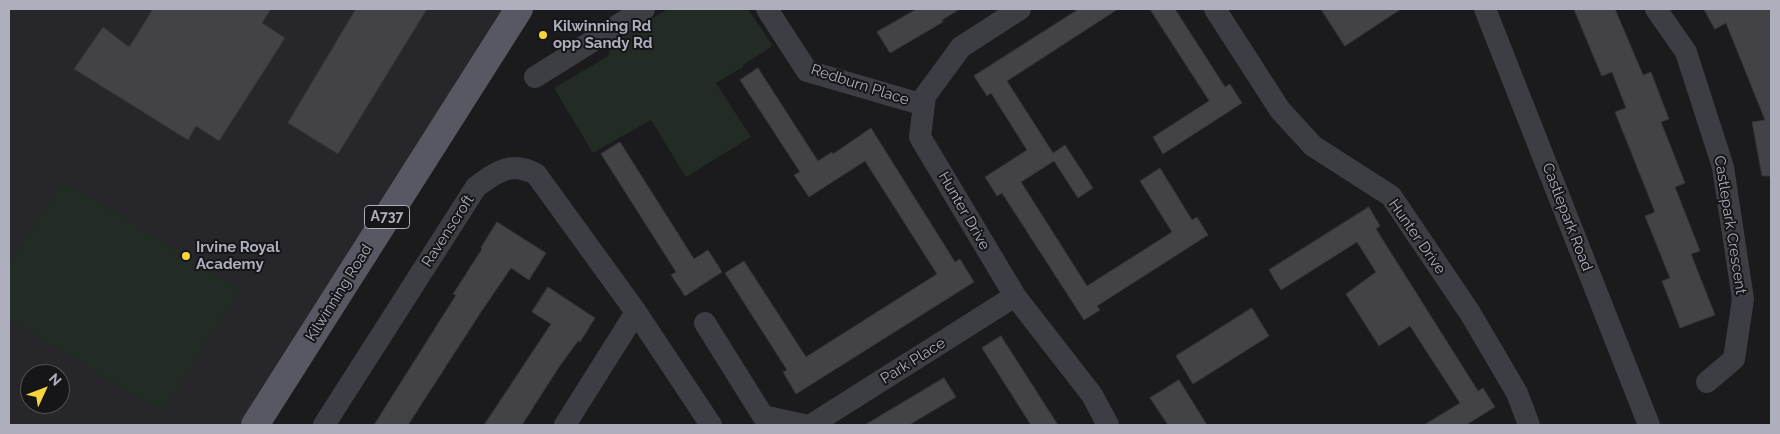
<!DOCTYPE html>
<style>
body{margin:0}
#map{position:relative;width:1780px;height:434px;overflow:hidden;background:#1b1a1d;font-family:Raleway,sans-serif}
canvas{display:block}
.frame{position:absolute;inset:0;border:10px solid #adafbc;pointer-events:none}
.north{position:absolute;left:20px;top:364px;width:50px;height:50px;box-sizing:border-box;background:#161518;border:1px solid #52535a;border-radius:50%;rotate:47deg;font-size:14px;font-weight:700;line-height:20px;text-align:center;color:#adafbc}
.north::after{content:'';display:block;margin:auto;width:18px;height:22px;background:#f6d639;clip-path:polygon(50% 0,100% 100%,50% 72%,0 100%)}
</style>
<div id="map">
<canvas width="1780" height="434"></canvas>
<div class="frame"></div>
<div class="north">N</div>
</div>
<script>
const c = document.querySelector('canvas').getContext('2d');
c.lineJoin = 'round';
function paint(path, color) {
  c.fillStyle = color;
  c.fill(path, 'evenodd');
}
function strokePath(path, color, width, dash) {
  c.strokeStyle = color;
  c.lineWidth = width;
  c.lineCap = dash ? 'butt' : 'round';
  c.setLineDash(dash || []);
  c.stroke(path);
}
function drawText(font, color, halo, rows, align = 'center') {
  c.font = font + ' Raleway,sans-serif';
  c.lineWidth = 4;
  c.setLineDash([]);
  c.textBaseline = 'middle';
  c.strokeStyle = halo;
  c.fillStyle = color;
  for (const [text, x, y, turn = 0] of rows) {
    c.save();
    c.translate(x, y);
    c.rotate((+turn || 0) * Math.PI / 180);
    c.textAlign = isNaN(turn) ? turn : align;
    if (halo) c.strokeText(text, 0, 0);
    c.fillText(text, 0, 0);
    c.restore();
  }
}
paint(new Path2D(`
 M9,9H519L257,425H9ZM30,374H60V404H30Z`), '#27262a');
paint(new Path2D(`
 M668,9H748L773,46L743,65V67L716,83L751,137L686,177L651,120L593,153L554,88L608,56L611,43Z
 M62,179L242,290L162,413L9,319V264Z`), '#222b24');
const building = new Path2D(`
 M153,9H271L262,23L285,38L219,141L196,126L188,140L74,69L103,27L129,47Z
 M356,9H427L338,154L288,123Z
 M917,9H960L942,20L943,22L890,53L877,32Z
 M1079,9H1118L1007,81L1053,153L1065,145L1093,188L1078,198L1054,161L1021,182L1087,286L1172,232L1140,181L1160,168L1192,220L1197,217L1208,235L1097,306L1100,310L1084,320L1002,193L997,196L985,177L1027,150L991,93L987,96L974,76Z
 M1150,9H1175L1225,87L1230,84L1242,103L1163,154L1153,137L1209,101Z
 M1321,9H1401L1345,46Z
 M1574,9H1615L1643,75L1651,72L1669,119L1661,122L1685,183L1675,187L1700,251L1691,254L1715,315L1680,328L1662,281L1670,278L1645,216L1655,212L1615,112L1626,108L1612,72L1602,76Z
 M1704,9H1771V176H1762L1752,122L1765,120L1726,23L1715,29Z
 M758,68L818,161L832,152L833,154L871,128L955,262L960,259L974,282L796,394L783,372L787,370L725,273L744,261L806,357L937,274L865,161L809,197L794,175L800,172L740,80Z
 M620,142L694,259L708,250L722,272L685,296L671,275L676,272L601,154Z
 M1369,207L1380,226L1376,229L1478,391L1483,388L1495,407L1466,425H1424L1460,403L1410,326L1379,346L1358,313L1346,294L1376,272L1357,242L1281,290L1269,270Z
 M497,222L546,253L529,280L511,268L481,312L408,425H374L456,295L453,294L482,249L481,248Z
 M548,287L595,318L580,342L578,341L559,367L522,425H484L551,324L532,312Z
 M1252,308L1269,336L1193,384L1176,356Z
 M1001,336L1058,425H1031L982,348Z
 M944,378L956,397L909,425H865Z
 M1179,380L1207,425H1168L1150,398Z`);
paint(building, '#424247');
strokePath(building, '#353439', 1);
strokePath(new Path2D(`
 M767,9L807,71L924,105
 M1020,9L961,47L925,96L920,137L1015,296L1092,395L1108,425
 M1215,9L1280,110L1313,146L1391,196L1470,313L1517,393L1529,425
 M1485,9L1649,425
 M1656,9L1686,52L1723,167L1743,299L1734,359L1707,382
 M535,77L644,9
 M705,323L763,416L804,425
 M324,425L476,187C498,171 511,161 536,174L636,312L711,425
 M565,425L636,312
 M811,425L1015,296`), '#3d3d44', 22);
strokePath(new Path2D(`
 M255,425L519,9`), '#575861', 28);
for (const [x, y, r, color] of [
 [543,35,5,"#f6d639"],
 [186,256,5,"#f6d639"]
]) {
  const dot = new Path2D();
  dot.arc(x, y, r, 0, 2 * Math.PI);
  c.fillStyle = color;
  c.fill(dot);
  strokePath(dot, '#161518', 2);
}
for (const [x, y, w] of [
 [387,217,45]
]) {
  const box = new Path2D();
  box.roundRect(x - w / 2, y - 11.5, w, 23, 4);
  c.fillStyle = '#161518';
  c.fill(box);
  strokePath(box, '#adafbc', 1);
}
drawText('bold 14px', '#adafbc', null, [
 ["A737",387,217]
]);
drawText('bold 15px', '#adafbc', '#161518', [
 ["Kilwinning Rd",553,26],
 ["opp Sandy Rd",553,43],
 ["Irvine Royal",196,247],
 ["Academy",196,264]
], 'left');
drawText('15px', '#adafbc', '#161518', [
 ["Redburn Place",860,85,18],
 ["Hunter Drive",964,211,60],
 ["Castlepark Road",1567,217,69],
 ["Castlepark Crescent",1730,225,81],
 ["Ravenscroft",448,231,-57],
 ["Hunter Drive",1417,237,55],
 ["Kilwinning Road",339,293,-58],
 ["Park Place",913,361,-32]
]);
</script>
